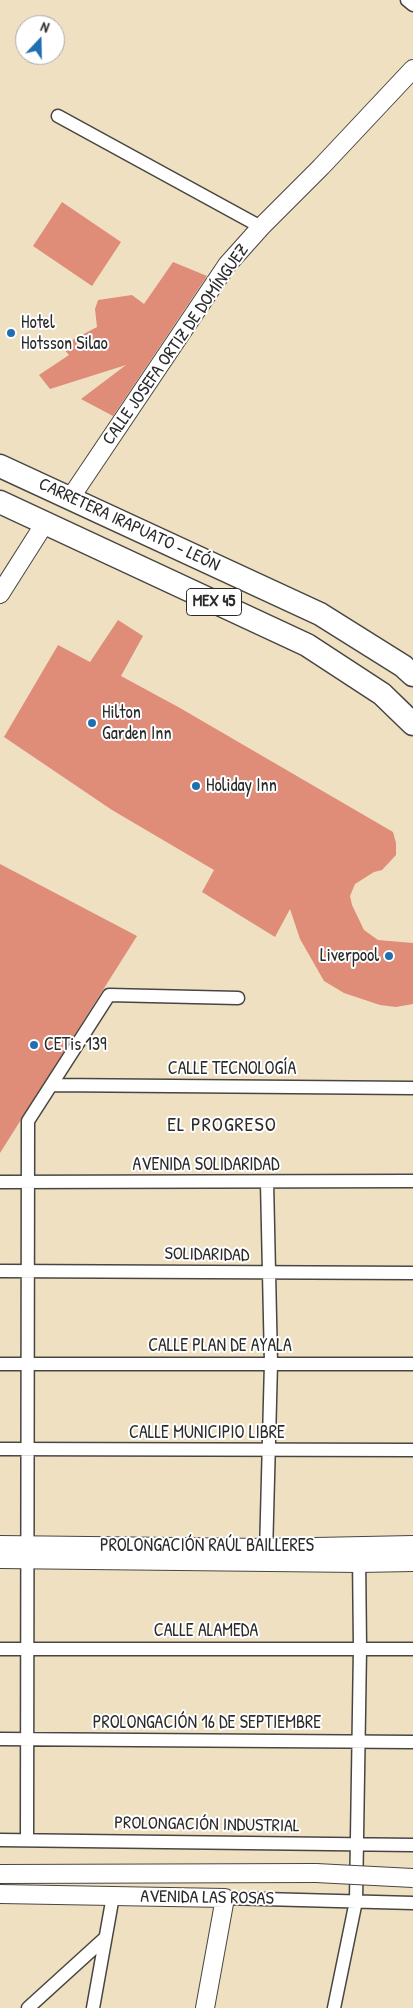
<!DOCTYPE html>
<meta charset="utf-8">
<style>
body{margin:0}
#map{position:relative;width:413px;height:2008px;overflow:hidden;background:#efe0c1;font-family:"Patrick Hand",sans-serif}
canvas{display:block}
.north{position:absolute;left:15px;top:15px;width:50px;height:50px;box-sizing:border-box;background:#fff;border:1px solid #aaa;border-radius:50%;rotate:21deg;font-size:14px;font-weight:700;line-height:20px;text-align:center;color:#2b2b2b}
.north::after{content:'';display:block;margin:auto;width:18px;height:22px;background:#1f6fb2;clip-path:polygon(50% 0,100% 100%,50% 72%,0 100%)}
</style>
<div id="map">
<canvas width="413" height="2008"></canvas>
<div class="north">N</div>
</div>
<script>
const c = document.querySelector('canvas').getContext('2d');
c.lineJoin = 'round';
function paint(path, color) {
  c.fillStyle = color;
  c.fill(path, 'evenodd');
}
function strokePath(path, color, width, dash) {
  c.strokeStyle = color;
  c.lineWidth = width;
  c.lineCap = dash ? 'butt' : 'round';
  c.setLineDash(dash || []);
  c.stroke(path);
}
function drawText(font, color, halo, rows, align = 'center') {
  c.font = font + ' "Patrick Hand",sans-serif';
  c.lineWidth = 4;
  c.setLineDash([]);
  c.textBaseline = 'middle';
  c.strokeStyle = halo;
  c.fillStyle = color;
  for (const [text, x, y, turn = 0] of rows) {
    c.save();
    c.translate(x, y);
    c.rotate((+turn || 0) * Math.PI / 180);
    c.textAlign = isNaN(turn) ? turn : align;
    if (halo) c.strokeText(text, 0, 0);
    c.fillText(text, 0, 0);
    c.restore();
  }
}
paint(new Path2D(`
 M62,202L121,242L92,286L33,246Z
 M173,262L207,276L113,416L81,399L126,365L50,389L39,375L69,355L61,346L97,327L95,309L98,300L132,295L144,304Z
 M118,620L143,636L121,676L180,708L393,832L396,843V855L382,870L374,872L355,884L350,896L352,905L364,930L378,940L413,943V1004L396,1007L380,1005L344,993L324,981L300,939L290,909L275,937L202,892L214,870L112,810L4,737L58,645L90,662Z
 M0,864L137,936L0,1153Z`), '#df8c79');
const street = new Path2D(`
 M407,0L413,5
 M58,116L261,227
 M51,1085L413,1088
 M0,1182L413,1181
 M0,1271L413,1273
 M0,1364H413
 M0,1449L413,1450
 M266,1554L271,1363L267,1182
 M0,1649H413
 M0,1739L413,1742
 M0,1840L413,1845
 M27,1840L28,1121L109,995L238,998
 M225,1898L413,1903
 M28,2008L105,1938
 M93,2008L113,1896
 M334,2008L356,1901L360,1648L359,1555`);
const secondary = new Path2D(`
 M71,497L227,265L261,227L321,167L413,69
 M0,594L45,523
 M0,1545L266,1548L413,1545
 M0,1559L359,1563L413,1562
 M0,1874L316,1873
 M0,1894L225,1898L205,2008`);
const highway = new Path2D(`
 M0,466L320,614L403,666L413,675
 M0,502L307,645L382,694L413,724`);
strokePath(street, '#484642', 15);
strokePath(secondary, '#484642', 20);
strokePath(highway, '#484642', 25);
strokePath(street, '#fff', 12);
strokePath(secondary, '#fff', 18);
strokePath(highway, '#fff', 22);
const secondaryBridge = new Path2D(`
 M316,1873L413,1878`);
strokePath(secondaryBridge, '#484642', 20, []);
strokePath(secondaryBridge, '#fff', 18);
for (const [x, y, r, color] of [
 [11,333,5,"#1f6fb2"],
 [92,723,5,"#1f6fb2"],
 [196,786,5,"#1f6fb2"],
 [389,956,5,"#1f6fb2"],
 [34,1045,5,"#1f6fb2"]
]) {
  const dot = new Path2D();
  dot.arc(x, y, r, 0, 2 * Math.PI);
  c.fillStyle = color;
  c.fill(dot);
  strokePath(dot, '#fff', 2);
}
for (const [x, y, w] of [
 [214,602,55]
]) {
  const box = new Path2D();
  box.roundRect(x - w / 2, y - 13.5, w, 27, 4);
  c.fillStyle = '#fff';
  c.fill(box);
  strokePath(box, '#2b2b2b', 1);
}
drawText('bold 16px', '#2b2b2b', null, [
 ["MEX 45",214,602]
]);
drawText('18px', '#2b2b2b', '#fff', [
 ["Hotel",21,323],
 ["Hotsson Silao",21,344],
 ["Hilton",102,713],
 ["Garden Inn",102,734],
 ["Holiday Inn",206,786],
 ["Liverpool",379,956,"right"],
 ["CETis 139",44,1045]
], 'left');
drawText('18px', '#2b2b2b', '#fff', [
 ["CALLE JOSEFA ORTIZ DE DOMÍNGUEZ",176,345,-55],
 ["CARRETERA IRAPUATO - LEÓN",129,525,25],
 ["CALLE TECNOLOGÍA",232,1069],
 ["AVENIDA SOLIDARIDAD",206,1165],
 ["SOLIDARIDAD",207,1255,1],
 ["CALLE PLAN DE AYALA",220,1346],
 ["CALLE MUNICIPIO LIBRE",207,1433],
 ["PROLONGACIÓN RAÚL BAILLERES",207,1546],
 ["CALLE ALAMEDA",206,1631],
 ["PROLONGACIÓN 16 DE SEPTIEMBRE",207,1723],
 ["PROLONGACIÓN INDUSTRIAL",207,1825,1],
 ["AVENIDA LAS ROSAS",207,1898,1]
]);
c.letterSpacing = '1px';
drawText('20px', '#2b2b2b', '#fff', [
 ["EL PROGRESO",222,1126]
]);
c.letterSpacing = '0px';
</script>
